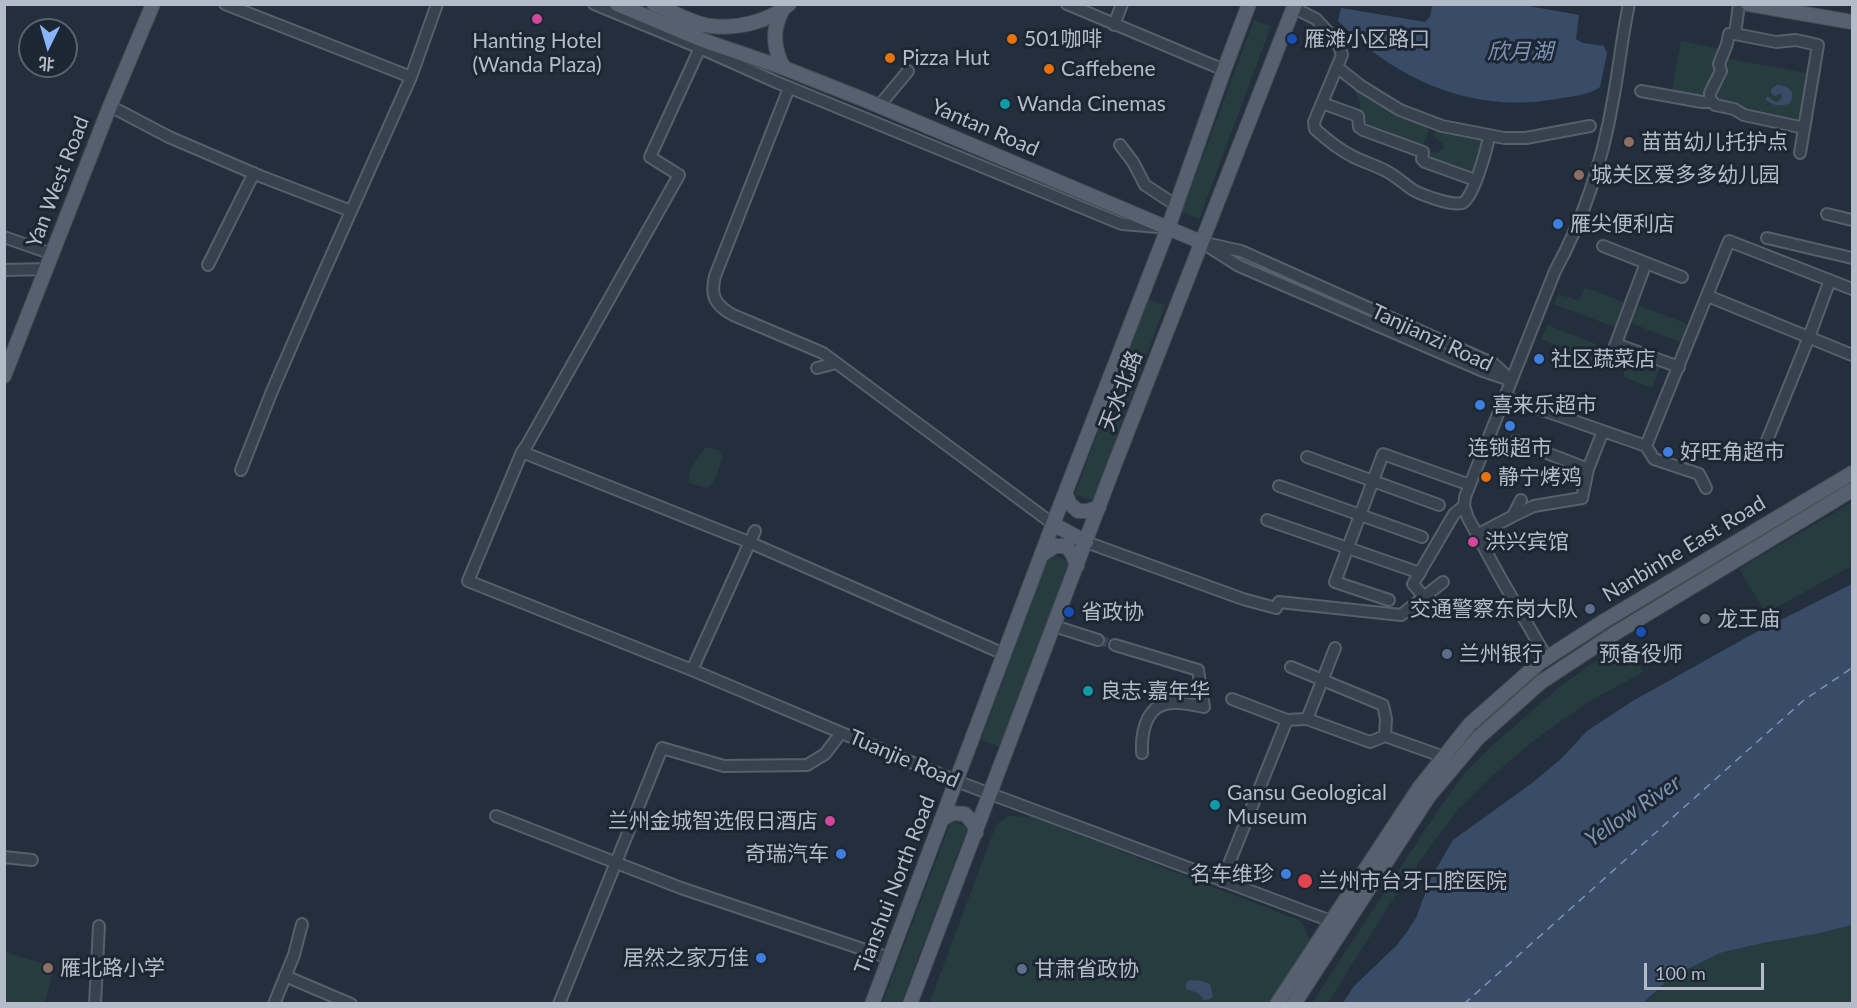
<!DOCTYPE html>
<meta charset="utf-8">
<style>
body{margin:0}
#map{position:relative;width:1857px;height:1008px;overflow:hidden;background:#242f3e;font-family:Lato,"Noto Sans SC",sans-serif}
canvas{display:block}
.frame{position:absolute;inset:0;border:6px solid #b4bcc9;pointer-events:none}
.north{position:absolute;left:18px;top:18px;width:60px;height:60px;box-sizing:border-box;background:#1d2633;border:2px solid #59626f;border-radius:50%;rotate:185deg;font-size:16px;font-weight:700;line-height:24px;text-align:center;color:#b4bcc9}
.north::after{content:'';display:block;margin:auto;width:21px;height:27px;background:#8ab4f8;clip-path:polygon(50% 0,100% 100%,50% 72%,0 100%)}
.scale{position:absolute;left:1644px;top:963px;width:120px;height:27px;box-sizing:border-box;border:3px solid #b4bcc9;border-top:0;padding-left:8px;font-size:18px;line-height:21px;white-space:nowrap;color:#b4bcc9;-webkit-text-stroke:4px #1d2633;paint-order:stroke}
</style>
<div id="map">
<canvas width="1857" height="1008"></canvas>
<div class="frame"></div>
<div class="north">北</div>
<div class="scale">100 m</div>
</div>
<script>
const c = document.querySelector('canvas').getContext('2d');
c.lineJoin = 'round';
function paint(path, color) {
  c.fillStyle = color;
  c.fill(path, 'evenodd');
}
function strokePath(path, color, width, dash) {
  c.strokeStyle = color;
  c.lineWidth = width;
  c.lineCap = dash ? 'butt' : 'round';
  c.setLineDash(dash || []);
  c.stroke(path);
}
function drawText(font, color, halo, rows, align = 'center') {
  c.font = font + ' Lato,"Noto Sans SC",sans-serif';
  c.lineWidth = 6;
  c.setLineDash([]);
  c.textBaseline = 'middle';
  c.strokeStyle = halo;
  c.fillStyle = color;
  for (const [text, x, y, turn = 0] of rows) {
    c.save();
    c.translate(x, y);
    c.rotate((+turn || 0) * Math.PI / 180);
    c.textAlign = isNaN(turn) ? turn : align;
    if (halo) c.strokeText(text, 0, 0);
    c.fillText(text, 0, 0);
    c.restore();
  }
}
paint(new Path2D(`
 M1254,20L1271,26L1199,219L1182,212Z
 M1681,41L1726,50L1725,58L1812,74L1803,124L1671,95Z
 M1352,86L1388,109L1428,125L1429,130L1422,148L1361,127L1360,102Z
 M1438,129L1451,133L1482,138L1484,140L1476,175L1427,160V151L1437,153L1443,149V144L1433,136Z
 M1585,287L1626,303L1617,328L1554,304L1558,294L1579,301Z
 M1147,299L1165,305L1093,501L1075,494Z
 M1635,304L1690,325L1683,343L1628,322Z
 M1547,325L1617,352L1619,348L1661,364L1652,388L1624,377V367L1617,359C1608,355 1601,358 1596,366L1566,354L1567,349L1541,339Z
 M706,447L718,450L723,457L714,482L707,488L689,483C687,468 697,457 706,447Z
 M1852,502V566L1766,613L1739,569Z
 M1050,554L1069,561L1000,747L981,740Z
 M1629,643L1643,672L1585,704L1532,742L1491,777L1458,810L1430,847L1388,907L1328,1003H1312L1436,813L1464,774L1492,746L1557,689L1591,664Z
 M1008,816L1033,817L1301,921L1310,940L1269,1003L929,1004L996,825Z
 M951,821L968,827L901,1003L882,1004Z
 M1852,925V1003L1643,1004L1670,978L1720,953L1763,943L1816,934Z
 M5,952L54,967L45,1003H5Z`), '#263c3f');
paint(new Path2D(`
 M1432,5H1523L1579,15L1576,39L1583,43L1604,46L1607,53L1600,87C1587,96 1572,96 1556,99C1472,114 1396,80 1338,21L1341,8L1425,22L1430,17Z
 M1777,85C1787,85 1797,91 1790,103C1782,107 1773,106 1766,100L1767,96L1775,102L1779,101L1782,98L1781,93L1775,96L1771,93V89Z
 M1852,584V925L1816,934L1763,943L1720,953L1670,978L1643,1003H1343L1354,986L1396,946L1407,932L1416,918L1431,878L1453,840L1532,783L1561,759L1587,731L1631,702L1749,636Z
 M1189,980L1202,981L1210,984L1213,996L1210,999L1204,1000L1198,993L1186,989V983Z`), '#394c67');
strokePath(new Path2D(`
 M1464,1004L1804,700L1852,668`), '#7c92b1', 1.5, [8, 6]);
strokePath(new Path2D(`
 M1098,640L1115,645`), '#3a4453', 10, [10, 5]);
const minor = new Path2D(`
 M225,4L411,77
 M594,4L700,48L776,82L1122,224L1158,227
 M1067,4L1224,70
 M1739,4L1735,34L1776,42L1796,40L1818,45L1800,153
 M1294,8L1316,19L1338,43L1342,55L1314,122L1315,129C1326,139 1338,149 1352,156C1363,162 1375,165 1386,171C1396,176 1404,184 1413,190C1422,195 1452,206 1462,203C1473,200 1487,148 1489,136
 M1114,25L1122,4
 M1735,34H1729L1727,44L1719,64L1721,71L1710,93V99L1715,105L1734,109L1744,115L1804,128
 M705,41L700,48L650,157L679,175L527,445L522,452L468,581L692,670L956,781L1336,923
 M1337,67L1361,86L1400,110L1442,126L1504,138H1526L1590,126
 M789,88L715,276C710,296 715,305 733,315L823,353L1053,524
 M1641,91L1702,102H1713
 M1322,103L1358,116L1359,127L1363,130L1423,152L1422,159L1425,162L1475,180
 M110,106L169,137L260,176L351,211
 M879,106L908,71
 M1120,145L1133,162L1145,185L1177,206
 M1827,214L1852,220
 M4,237L52,254
 M1767,238L1852,258
 M1201,242L1241,251L1494,364L1511,380
 M1603,246L1682,277
 M1209,247L1239,266L1483,371L1507,379
 M208,265L254,173
 M4,270L47,269
 M1708,296L1852,355
 M1616,344L1679,367
 M1609,362L1646,263
 M817,368L836,363
 M1505,397L1646,446L1729,241L1852,289
 M1516,441L1588,469L1603,431
 M1646,446L1654,459L1699,474L1706,488
 M1764,448L1809,337L1830,280
 M522,452L751,543L1004,654
 M1307,457L1439,505
 M241,470L272,391L319,283L411,77L437,4
 M1279,486L1422,537
 M1513,516L1534,506L1582,498L1588,469
 M1267,520L1420,573
 M1477,535L1513,516L1521,500
 M1086,542L1243,599L1276,608L1279,602L1401,615L1443,582
 M1424,597L1413,584L1454,514L1464,506
 M1389,600L1335,582L1383,454L1470,485
 M1054,626L1098,640
 M1115,645L1198,670L1204,707C1195,705 1186,703 1176,703C1147,701 1141,730 1142,753
 M1547,658L1500,577L1468,518L1464,506L1465,497L1555,271C1584,218 1603,159 1613,100C1619,69 1622,36 1629,4
 M1291,667L1383,705L1386,719L1385,736
 M692,670L755,531
 M1232,699L1287,720
 M1307,719L1335,648
 M496,816L681,888L889,958
 M4,857L32,860
 M1222,881L1287,720L1307,719L1370,742L1385,736L1444,757
 M285,976L351,1004
 M95,1004L99,926
 M274,1004L294,955L302,924
 M559,1004L662,748L724,766L807,765L825,754L841,733`);
const major = new Path2D(`
 M617,4L705,41L784,68L865,100L1201,242
 M654,4C672,11 692,24 711,26C737,29 769,22 789,4
 M1748,4L1852,22
 M782,11C772,30 773,49 784,68
 M4,376L110,106L153,4
 M1065,493L1070,504L1078,511H1088L1099,507
 M1053,524L1086,542
 M1041,555L1055,546H1066L1072,553L1077,566
 M941,820L952,813L965,814L974,824L976,833
 M872,1004L1053,524L1168,228L1224,70L1249,4
 M910,1004L1114,466L1295,4
 M1277,1004L1419,788L1470,724L1539,663L1604,621L1852,473
 M1294,1004L1429,796L1478,738L1541,682L1614,634L1852,490`);
strokePath(minor, '#565f6c', 14);
strokePath(major, '#414a57', 16);
strokePath(minor, '#38414e', 10);
strokePath(major, '#56606e', 14);
for (const [x, y, r, color] of [
 [537,19,6,"#d1479c"],
 [1012,39,6,"#e8710a"],
 [1292,39,6,"#1a4fb4"],
 [890,58,6,"#e8710a"],
 [1049,69,6,"#e8710a"],
 [1005,104,6,"#0f9aa8"],
 [1629,142,6,"#8d6e63"],
 [1579,175,6,"#8d6e63"],
 [1558,224,6,"#3f7fe0"],
 [1539,359,6,"#3f7fe0"],
 [1480,405,6,"#3f7fe0"],
 [1510,426,6,"#3f7fe0"],
 [1668,452,6,"#3f7fe0"],
 [1486,477,6,"#e8710a"],
 [1473,542,6,"#d1479c"],
 [1590,609,6,"#5c6f8a"],
 [1069,612,6,"#1a4fb4"],
 [1705,619,6,"#6b7280"],
 [1641,632,6,"#1a4fb4"],
 [1447,654,6,"#5c6f8a"],
 [1088,691,6,"#0f9aa8"],
 [1215,805,6,"#0f9aa8"],
 [830,821,6,"#d1479c"],
 [841,854,6,"#3f7fe0"],
 [1286,874,6,"#3f7fe0"],
 [1305,881,8,"#e0444e"],
 [761,958,6,"#3f7fe0"],
 [48,968,6,"#8d6e63"],
 [1022,969,6,"#5c6f8a"]
]) {
  const dot = new Path2D();
  dot.arc(x, y, r, 0, 2 * Math.PI);
  c.fillStyle = color;
  c.fill(dot);
  strokePath(dot, '#1d2633', 2);
}
drawText('21px', '#b4bcc9', '#1d2633', [
 ["501咖啡",1024,39],
 ["雁滩小区路口",1304,39],
 ["Hanting Hotel",537,41,"center"],
 ["(Wanda Plaza)",537,65,"center"],
 ["Pizza Hut",902,58],
 ["Caffebene",1061,69],
 ["Wanda Cinemas",1017,104],
 ["苗苗幼儿托护点",1641,142],
 ["城关区爱多多幼儿园",1591,175],
 ["雁尖便利店",1570,224],
 ["社区蔬菜店",1551,359],
 ["喜来乐超市",1492,405],
 ["连锁超市",1510,448,"center"],
 ["好旺角超市",1680,452],
 ["静宁烤鸡",1498,477],
 ["洪兴宾馆",1485,542],
 ["交通警察东岗大队",1578,609,"right"],
 ["省政协",1081,612],
 ["龙王庙",1717,619],
 ["兰州银行",1459,654],
 ["预备役师",1641,654,"center"],
 ["良志·嘉年华",1100,691],
 ["Gansu Geological",1227,793],
 ["Museum",1227,817],
 ["兰州金城智选假日酒店",818,821,"right"],
 ["奇瑞汽车",829,854,"right"],
 ["名车维珍",1274,874,"right"],
 ["兰州市台牙口腔医院",1318,881],
 ["居然之家万佳",749,958,"right"],
 ["雁北路小学",60,968],
 ["甘肃省政协",1034,969]
], 'left');
drawText('21px', '#b4bcc9', '#1d2633', [
 ["Yantan Road",985,128,23],
 ["Yan West Road",58,182,-69],
 ["Tanjianzi Road",1432,338,25],
 ["天水北路",1121,391,-69],
 ["Nanbinhe East Road",1684,549,-31],
 ["Tuanjie Road",904,759,23],
 ["Tianshui North Road",895,885,-69]
]);
drawText('italic 22px', '#7c92b1', '#1d2633', [
 ["欣月湖",1520,52],
 ["Yellow River",1633,811,-34]
]);
</script>
